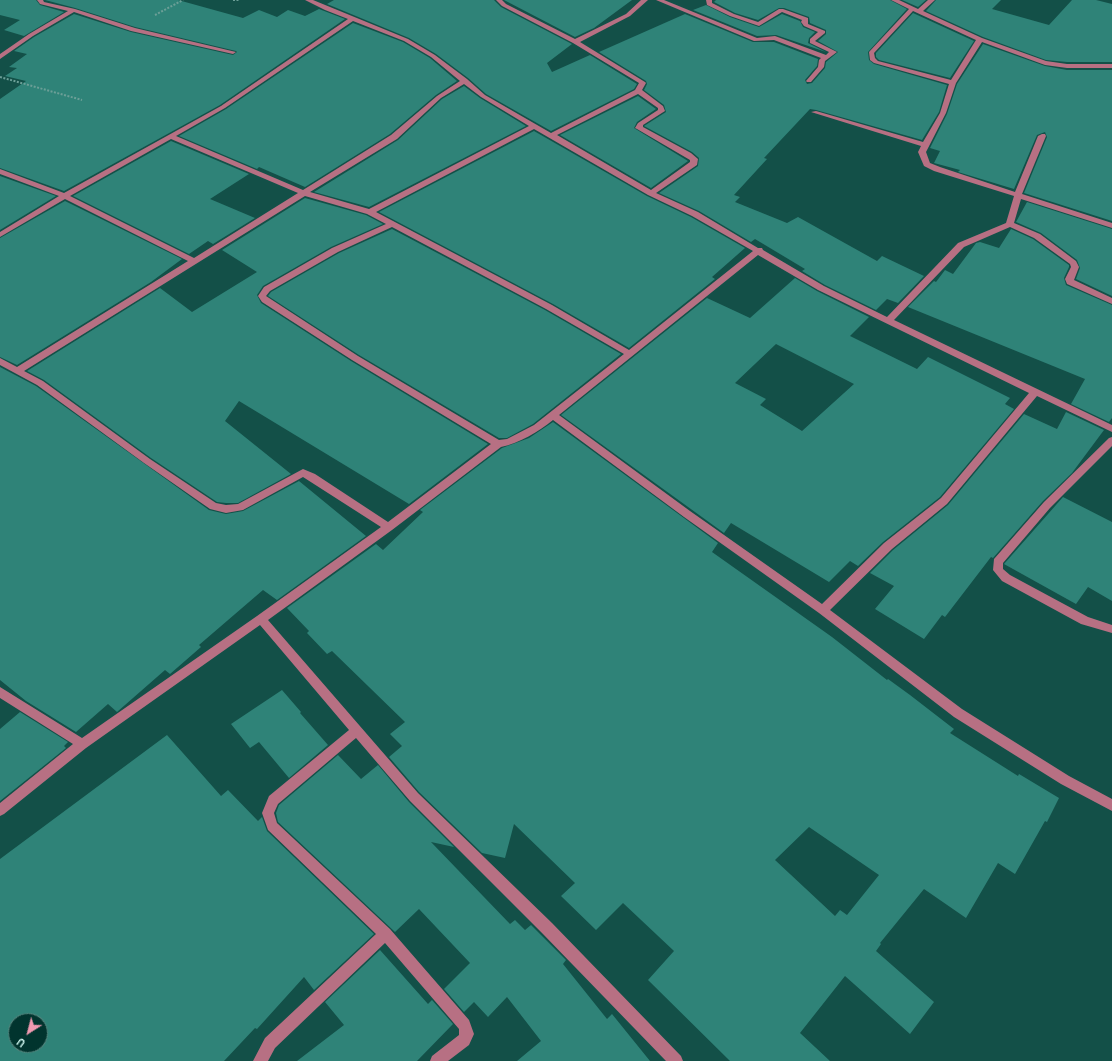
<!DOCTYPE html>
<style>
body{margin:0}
#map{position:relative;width:1112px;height:1061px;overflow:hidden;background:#135048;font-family:Karla,sans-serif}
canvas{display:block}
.north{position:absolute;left:8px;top:1013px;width:40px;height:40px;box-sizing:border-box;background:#01342e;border:1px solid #57857e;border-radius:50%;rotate:216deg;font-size:11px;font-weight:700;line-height:16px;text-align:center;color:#d7fef7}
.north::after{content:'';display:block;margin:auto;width:14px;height:18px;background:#f19ab1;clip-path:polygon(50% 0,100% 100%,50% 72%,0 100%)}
</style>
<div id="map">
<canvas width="1112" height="1061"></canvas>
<div class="north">U</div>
</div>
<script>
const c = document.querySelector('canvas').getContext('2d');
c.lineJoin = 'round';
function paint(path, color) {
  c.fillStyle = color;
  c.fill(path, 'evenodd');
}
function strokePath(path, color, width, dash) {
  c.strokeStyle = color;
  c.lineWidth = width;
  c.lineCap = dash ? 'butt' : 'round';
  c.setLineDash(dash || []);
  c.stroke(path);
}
paint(new Path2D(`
 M0,0H36L40,5L64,12L24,36L4,30L20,20L0,15Z
 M45,0H178L243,18L259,10L277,17L288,10L305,16L319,9L345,19L220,105L64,191L0,168V99L26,81L5,76L17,68L9,67L27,54L14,51L34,37L74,14L131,32L233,55L237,52L236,51L135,27L75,8Z
 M334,0H494L501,7L572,44L547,63L552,72L590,55L637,84L634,89L551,131L486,94L468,78L436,54L409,38L327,4Z
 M504,0H632L594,28L575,37Z
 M716,0H890L907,9L868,52L869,60L874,64L947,85L939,112L922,140L816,110L810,109L764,158L767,159L734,195L740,197L735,202L787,223L798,217L877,261L882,256L924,276L898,303L887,299L876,310L825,285L802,271L805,269L755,239L751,242L699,211L659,193L698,166L699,158L692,152L644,126L666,112L664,105L644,90L647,84L646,81L599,52L685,14L753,42H774L818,59L817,66L805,80L807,84L812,83L825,68L826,62L838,52L818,41L826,34V30L810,23L809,17L784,8H779L758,20L735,13L714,2Z
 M902,0H926L918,7Z
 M936,0H1001L992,9L1049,25L1072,0H1096L1112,4V62H1067L1046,60L983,37L926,11Z
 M706,5L730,17L759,27L782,14L800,21L803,27L815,32L809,38L808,43L826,52L776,35L757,36L693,10Z
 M913,13L974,41L950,78L879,60L876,57V53Z
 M353,23L403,42L430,58L457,81L436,95L390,134L305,187L259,167L257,169L179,136L226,109Z
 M983,44L1045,66L1067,70H1112V221L1024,193L1047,137L1045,132L1037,135L1014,189L958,172L960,170L934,163L940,151L930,148L947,114L957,84Z
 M464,86L480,98L526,126L369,207L314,192L398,140L442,99Z
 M638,96L656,109L637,122L634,128L688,161L651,188L560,135Z
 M534,131L647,196L691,217L745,248L712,277L715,279L629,348L553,304L379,212Z
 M171,141L249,174L210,199L255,218L213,244L208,241L189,254L73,196Z
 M0,176L56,196L0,230Z
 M305,198L366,215L383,224L331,247L263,286L257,295L261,303L351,361L488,444L409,504L239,401L225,421L291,474L238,503H226L217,502L151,458L44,380L27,371L160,288L192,312L257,272L222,250Z
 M65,201L182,259L151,282L17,365L0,357V238Z
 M1027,202L1112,229V296L1076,279L1080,268L1077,260L1041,233L1016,222Z
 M392,229L545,310L621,354L533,424L507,438H499L359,355L268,296L271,292L339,253Z
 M1011,229L1033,239L1069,265V267L1064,278L1066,285L1112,305V418L1109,422L1071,404L1085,379L908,307L934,281L936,282L945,270L953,274L976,243L980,242L999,248Z
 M795,278L817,291L869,317L850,336L917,369L928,357L1010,398L1005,404L1014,409L940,497L883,542L858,566L850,561L829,582L731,523L724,533L561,415L707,298L750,318ZM776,344L854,384L802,431L760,405L766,399L735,383Z
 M0,367L36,386L209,510L226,514L243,511L299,481L366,536L277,600L263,590L199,645L201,647L170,674L165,670L117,712L108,704L76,732L26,701L0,680Z
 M1066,412L1104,430L1072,473L1043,501L993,558L991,557L945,617L942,615L924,639L875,609L894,586L870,573L893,550L948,505L1024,414L1057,429Z
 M553,422L718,543L712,552L832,637L887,680L888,679L910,695L954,729L950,733L1018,776L1019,774L1059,798L1047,822L1045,821L1015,874L998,863L966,918L924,889L880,943L881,944L876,951L934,1002L910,1034L845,976L800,1033L830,1061H730L648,980L674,951L623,903L596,930L561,896L575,883L514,824L505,858L482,853L419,792L389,757L402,746L390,734L405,722L332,651L327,654L307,633L309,631L287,608L376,544L383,550L423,512L420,510L502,448L529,438ZM809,827L879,875L847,915L840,910L835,916L775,860Z
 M1063,497L1112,522V601L1088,587L1076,604L1004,564Z
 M282,690L301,712L300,713L328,745L289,778L259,742L250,748L231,724Z
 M20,712L68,742L64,746L66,748L0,801V729Z
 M167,735L221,796L228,790L258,821L262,817L267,831L374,934L314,990L304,977L257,1029L255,1028L224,1061H0V859ZM16,1021H40V1045H16Z
 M338,755L361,779L378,765L409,802L454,847L431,842L510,924L515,920L525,930L531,925L566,960L563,964L607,1019L612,1014L650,1061H517L541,1041L507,997L488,1017L474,1002L464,1012L444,989L470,963L419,909L395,932L278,822L276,813L279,805Z
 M380,950L428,1004L432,1000L453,1024L417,1061H297L344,1025L325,1002Z`), '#2f8378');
strokePath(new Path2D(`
 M233,0H239
 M155,15L183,0
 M0,77L82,100`), '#6c9f97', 2, [2, 1.5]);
paint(new Path2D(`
 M37,0H43L44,2L75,9L135,28L236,52L233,54L131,31L74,12L33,36L0,59V54L29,34L68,11L40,4Z
 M305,0H313L408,39L435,55L467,79L485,95L551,133L635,90L639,83L573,43L502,6L496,0H502L506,4L575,39L626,14L641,0H648L630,16L580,42L645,82L646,83L642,90L663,106L665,111L643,125V127L691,153L698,159L697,165L656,193L698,212L758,248H762L763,250L824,286L887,317L958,243L1006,223L1014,196L934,171L924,166L918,152L921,146L811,112L816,111L923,142L940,113L949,84L874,63L870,60L869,52L909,9L891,0H899L918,9L928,0H935L923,11L982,38L1046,61L1067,64H1112V68H1067L1045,65L982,42L956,83L946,113L926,152L930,163L940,167L1015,192L1038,136L1042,134H1045L1046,136L1022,194L1112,223V228L1021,199L1014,223L1040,234L1076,261L1079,267L1074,280L1112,298V304L1067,284L1065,279L1071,267L1070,264L1034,238L1010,227L964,247L894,320L1112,425V432L1037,396L947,504L892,549L830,610L962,709L1069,776L1112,799V811L1061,784L954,717L819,613L684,517L553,420C538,432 520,443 501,447L392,530L268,620L418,793L552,923L681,1056L683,1061H666L542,933L410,801L356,738L278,804L274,813L277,823L390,929L469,1020L474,1034L469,1045L448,1061H430L432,1056L459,1035V1029L385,943L275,1048L268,1061H253L265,1038L376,934L268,830L262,813L269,796L349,730L260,625L86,748L4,814L0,816V803L73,744L0,698V687L82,738L257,616L381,527L303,477L243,510L226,513L210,509L144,463L37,385L0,365V358L17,367L188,261L65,199L0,237V232L59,196L0,174V169L64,193L221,106L348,19L325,10ZM913,11L976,40L951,80L878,61L875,58L874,53ZM353,21L404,41L431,57L460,81L437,96L391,135L303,190L176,136L225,108ZM464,84L481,97L529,126L369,209L310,192L397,139L441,98ZM638,94L658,108V110L638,123L635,128L637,129L690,160V162L651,190L557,135ZM534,129L648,195L692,216L753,251L629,350L552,305L376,212ZM171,139L298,193L194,258L70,196ZM305,196L367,214L386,224L332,248L264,287L258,296L262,302L352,360L491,444L388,522L315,474L303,469L238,504L226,505L216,503L150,459L43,381L24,371ZM392,227L546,309L624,354L534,425L507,439L499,440L358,356L266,296L270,291L338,252ZM758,255L818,290L1029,393L941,498L884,543L822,604L690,511L559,415Z
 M656,0H664L757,38L775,36L826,55L829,52L810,43V39L818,32L804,26L801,22L802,20L782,12L759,26L730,16L707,5L706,0H712V3L734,14L758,22L779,9H783L808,18V24L825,31V33L815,41L837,52L825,61L824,67L811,82H807L806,81L818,67L819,60L821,58L774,40L754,41Z
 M1112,437V446L1050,508L1003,563V569L1010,575L1088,617L1112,625V633L1081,624L1002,581L993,570L994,559L1044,502L1109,438Z`), '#b77083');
</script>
